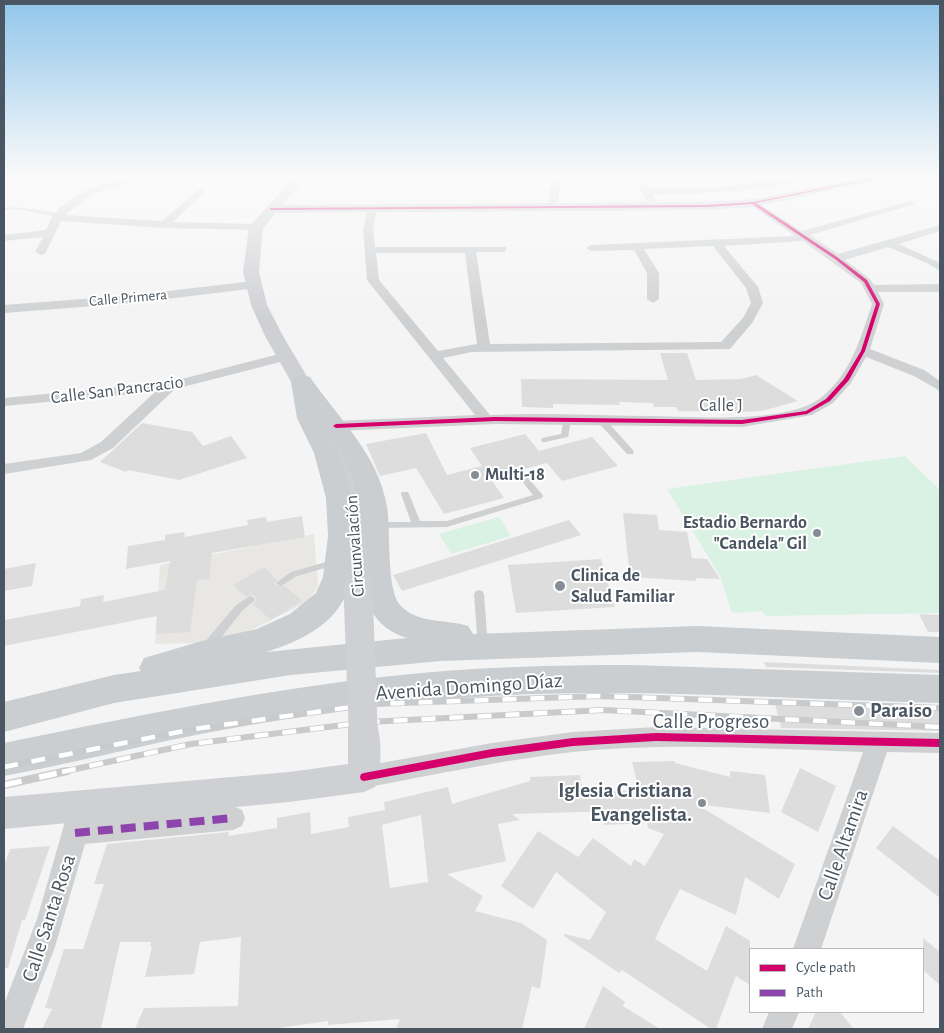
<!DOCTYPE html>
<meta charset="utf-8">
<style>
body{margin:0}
#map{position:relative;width:944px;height:1033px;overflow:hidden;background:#f4f4f4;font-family:"Alegreya Sans",sans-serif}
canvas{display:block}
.frame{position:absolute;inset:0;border:5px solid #4a5661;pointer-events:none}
.legend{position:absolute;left:749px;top:948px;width:175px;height:65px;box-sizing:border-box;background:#fff;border:1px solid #b7bbc0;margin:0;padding:6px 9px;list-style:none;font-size:15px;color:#4a5661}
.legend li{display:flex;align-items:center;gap:10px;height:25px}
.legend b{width:25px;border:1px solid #b7bbc0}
</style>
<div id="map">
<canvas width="944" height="1033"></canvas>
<div class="frame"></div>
<ul class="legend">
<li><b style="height:6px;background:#d6006c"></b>Cycle path</li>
<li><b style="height:6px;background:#8e44ad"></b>Path</li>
</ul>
</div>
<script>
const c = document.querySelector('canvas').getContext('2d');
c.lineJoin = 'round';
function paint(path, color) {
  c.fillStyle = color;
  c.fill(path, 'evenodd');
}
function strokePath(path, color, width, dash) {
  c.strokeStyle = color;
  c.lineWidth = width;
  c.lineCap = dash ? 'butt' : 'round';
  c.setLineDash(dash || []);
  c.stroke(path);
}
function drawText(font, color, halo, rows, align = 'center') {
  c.font = font + ' "Alegreya Sans",sans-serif';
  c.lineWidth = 4;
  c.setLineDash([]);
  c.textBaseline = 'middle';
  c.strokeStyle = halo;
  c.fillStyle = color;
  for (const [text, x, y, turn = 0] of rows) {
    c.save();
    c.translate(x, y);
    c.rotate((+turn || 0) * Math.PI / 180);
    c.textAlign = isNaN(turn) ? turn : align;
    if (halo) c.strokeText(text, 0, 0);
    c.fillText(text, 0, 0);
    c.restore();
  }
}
paint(new Path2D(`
 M314,534L318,587L307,602L241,635L197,643L155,644L160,565Z`), '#e8e7e3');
paint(new Path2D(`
 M905,456L940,490V613L766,616L762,611L732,613L720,576L667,489Z
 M499,517L511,536L451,554L439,534Z`), '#d9f2e3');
paint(new Path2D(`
 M660,353H687L696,380L741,379L756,375L798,401L762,411L741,412L678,411L676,407H654L653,403L619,402L620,405L553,404V408L522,407L521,379L668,380Z
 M142,423L192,432L203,446L231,436L247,458L179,480L128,470L126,472L100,462Z
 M426,433L447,475L482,466L470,448L525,434L539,451L592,437L618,466L562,481L547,463L490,478L504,498L444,514L416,468L380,476L366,444Z
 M623,513L657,515L659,530L687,532L692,558L707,559L720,579L696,578V581L630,577Z
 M302,516L305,537L212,553L209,579L197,580L190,632L156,634L157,616L4,646V620L80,606L81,599L104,595L103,602L165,590L170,561L126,569L128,546L165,540V535L184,532L185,537L248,525L247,520L266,517L267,522Z
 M569,520L581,535L402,591L393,575Z
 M601,559L615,607L516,613L508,565Z
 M36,563L32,586L4,591V569Z
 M264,567L277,580L274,583L277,586H285L302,601L271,620L253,604L257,600L255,596L251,594L246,597L233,585Z
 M919,614L940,615V632H928Z
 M764,662L940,670V673L766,667Z
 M774,699L940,705V731L781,728Z
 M675,761V763L730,777V771L765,775L770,813L696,804L795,864L779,899L745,877L736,915L680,889L663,922L655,939L707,971L726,926L750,941V985L736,976L716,1029H711L622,970L619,973L564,936V934L590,940L606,912L556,872L533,909L501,886L538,831L578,857L593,838L631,866L634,859L645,866L664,834L648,828L647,823L603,825L614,811L512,814L520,820L498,824L506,861L447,874L483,896L475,911L521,923L547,940L540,989L532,986L522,1029H396L400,1019L328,1025V1021L272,1029H135L144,1008L238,1006L241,937L200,942L194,974L145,977L152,947H150L151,942H120L101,1029H42L52,1009L45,1008L64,949H83L104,884H94L107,844L229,832L228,836L277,828V818L310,812L311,834L349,827L348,817L385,810L384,802L448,787L452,804L530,781V777L580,775L583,793L639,790L632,762ZM421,815L428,882L390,888L382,825Z
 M800,768L836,786L818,832L781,812Z
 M893,826L940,861V898L876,848Z
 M50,846L25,920H22L8,968H4V866L10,849Z
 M923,938L940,952V985L923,970Z
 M603,986L625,1002L623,1006L660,1029H584Z
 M816,1012H840L854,1029H808Z`), '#ddddde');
paint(new Path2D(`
 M16,207L59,213L62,215L59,217L16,209L4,210V208Z
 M564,418H567L571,420L568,437L545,442H542L541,440L542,438L561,434Z
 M598,418H604L633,450L634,452L633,454H627L598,422L597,420Z
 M524,476L527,477L542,494L543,496L542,498L447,527L377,528L373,525L377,522H411L401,494L402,492H408L409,494L420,521H447L533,495L520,479Z
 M336,559L339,560L341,562L339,564L297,576L281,586L278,585L276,583L291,572Z
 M479,590L482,591L484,594L487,634L486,637L482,638L478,637L477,634L474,594L476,591Z
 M250,596L253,597L255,600L242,611L212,649L208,650L204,649L203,646L204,643L236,605Z`), '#ced0d2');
paint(new Path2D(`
 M140,176H164L159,179L128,183L92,194L65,215L162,221L201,187L204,188V192L173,222L256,224L261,227L256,230L164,228L61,221L45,254L41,255L35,252L43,237L4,241V235L46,230C49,225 51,217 55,213C76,190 110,179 140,176Z
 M389,176H545L540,179L393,180L390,179Z
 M551,176H560L558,207L553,210L548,207Z
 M633,176H642L650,189L725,186L793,176H808C788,192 682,194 653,195L656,200L651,203L646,200Z
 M845,176H858L867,180L862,183Z
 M753,200L802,231L910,201L915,204L810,235L838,254L940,225V231L899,244L940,263V271L927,263L888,247L845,260L870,279L874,285L940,284V292H878L884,304L870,349L924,370L940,381V391L914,376L866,357L851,383L833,403L812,415L742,427L495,424L336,431L328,426L336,421L475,415L367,280L363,229L368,206L377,208L373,229L375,247H506V251L502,252H476L490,344L721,342L743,318L751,303L746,288L713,246L644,249L659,273V299L653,303L647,299V273L634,250L591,251L586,248L591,245L795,236L750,205L748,203ZM803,241L861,283L872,304C861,337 851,373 823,396C791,424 699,417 657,416C602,416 546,412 490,415L443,358L472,352L730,349L752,323L763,303L758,287L724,246ZM376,253H465L477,344L438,351L379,280Z
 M253,281L257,282V288L134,303L4,313V305L134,295Z
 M287,352L294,356L292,359L175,389L113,448L91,460L4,474V464L81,453L101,442L155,392L4,406V398L170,382Z
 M656,727L940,733V753L887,752L821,949H793L863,752C767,749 669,742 573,752C502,760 433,775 364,788L356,785L352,777L356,769L364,766L492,743L573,732Z
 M82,792L91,796L94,804L91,819L233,806L242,810L245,818L242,826L233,830L85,844L55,947L23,1029H4V1004L37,919L70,804L73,796Z
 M769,1012H799L792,1029H762Z`), '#ced0d2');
paint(new Path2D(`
 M871,176H892L886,179L753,207L707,210L271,213L265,209L271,205L707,202L753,199Z`), '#ced0d2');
paint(new Path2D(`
 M295,176H307L263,228L259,272L267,305L283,336L330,415L355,463L368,508L371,589L367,596L358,599L349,596L345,589L344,508L333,463L310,415L265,336L251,305L243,272L249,227Z
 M363,712L374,716C382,732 383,771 375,787L364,792L289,802L4,829V797L289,772L348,764V725L352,716Z`), '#ced0d4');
paint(new Path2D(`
 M302,375L310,377C338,418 379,455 387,507C391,530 386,589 400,605C417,624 446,619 468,626L473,634L697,626L940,637V663L697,652L441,661L291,675L114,703L4,732V702L114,675L141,671L139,668L144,658L202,641L257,629L290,614L316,593L323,577L328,536L326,498L314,453L297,418L291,382L294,377ZM328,431C343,453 355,478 360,505C368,553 345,618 407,638L266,652C292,644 321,631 337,610C373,564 353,477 328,431Z
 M632,665L940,675V703C776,699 612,685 447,699C353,707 259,722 166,741C112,753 58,766 4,776V743C132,717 261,690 391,676C471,667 552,665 632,665Z`), '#caced1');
const railFar1 = new Path2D(`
 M4,767L194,729L373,704L600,696L940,708
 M62,772L191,744L368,722L603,710L940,727`);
const rail = new Path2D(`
 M4,785L67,771`);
strokePath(railFar1, '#c9cacc', 6);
strokePath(rail, '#c9cacc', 8);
strokePath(railFar1, '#fff', 4.5, [14]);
strokePath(rail, '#fff', 5.5, [18]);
strokePath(new Path2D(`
 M358,589L363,725`), '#ced0d4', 29);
strokePath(new Path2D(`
 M75,833L233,818`), '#8e44ad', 8, [15, 8]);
paint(new Path2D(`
 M883,176H888L756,203L837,257L867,280L880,304L865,351L849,380L830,401L807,414L742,424L495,421L336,428L333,426L336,424L495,417L742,420L806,411L826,399L844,379L861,351L876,304L864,282L835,259L752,204L707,207L271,210L269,209L271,208L707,205L753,202Z
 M656,733L940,739V747L656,741L573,746L492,757L364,781L361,780L360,777L361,774L364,773L492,749L573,738Z`), '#d6006c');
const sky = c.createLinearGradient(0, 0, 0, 320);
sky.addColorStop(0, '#91c6eb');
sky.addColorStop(0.55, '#fafafa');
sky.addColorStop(1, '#fafafa00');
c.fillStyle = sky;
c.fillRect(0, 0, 944, 320);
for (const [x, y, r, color] of [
 [475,475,5,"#868d94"],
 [817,533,5,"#868d94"],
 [560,586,6,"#868d94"],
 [859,711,6,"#868d94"],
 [702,803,5,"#868d94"]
]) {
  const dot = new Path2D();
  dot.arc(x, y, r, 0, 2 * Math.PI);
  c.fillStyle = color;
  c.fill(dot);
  strokePath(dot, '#fff', 2);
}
drawText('15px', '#4a5661', '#fff', [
 ["Calle Primera",128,298,-5]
]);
drawText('18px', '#4a5661', '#fff', [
 ["Calle San Pancracio",117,390,-7],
 ["Calle J",721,406],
 ["Circunvalación",355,546,-94]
]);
drawText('bold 18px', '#4a5661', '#fff', [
 ["Multi-18",485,475],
 ["Estadio Bernardo",807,523,"right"],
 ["\"Candela\" Gil",807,544,"right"],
 ["Clinica de",571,576],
 ["Salud Familiar",571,597]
], 'left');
drawText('21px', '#4a5661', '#fff', [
 ["Avenida Domingo Díaz",469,687,-4],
 ["Calle Progreso",711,722],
 ["Calle Altamira",843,845,-71],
 ["Calle Santa Rosa",49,918,-72]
]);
drawText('bold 21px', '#4a5661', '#fff', [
 ["Paraiso",870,711],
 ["Iglesia Cristiana",692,791,"right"],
 ["Evangelista.",692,815,"right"]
], 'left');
</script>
